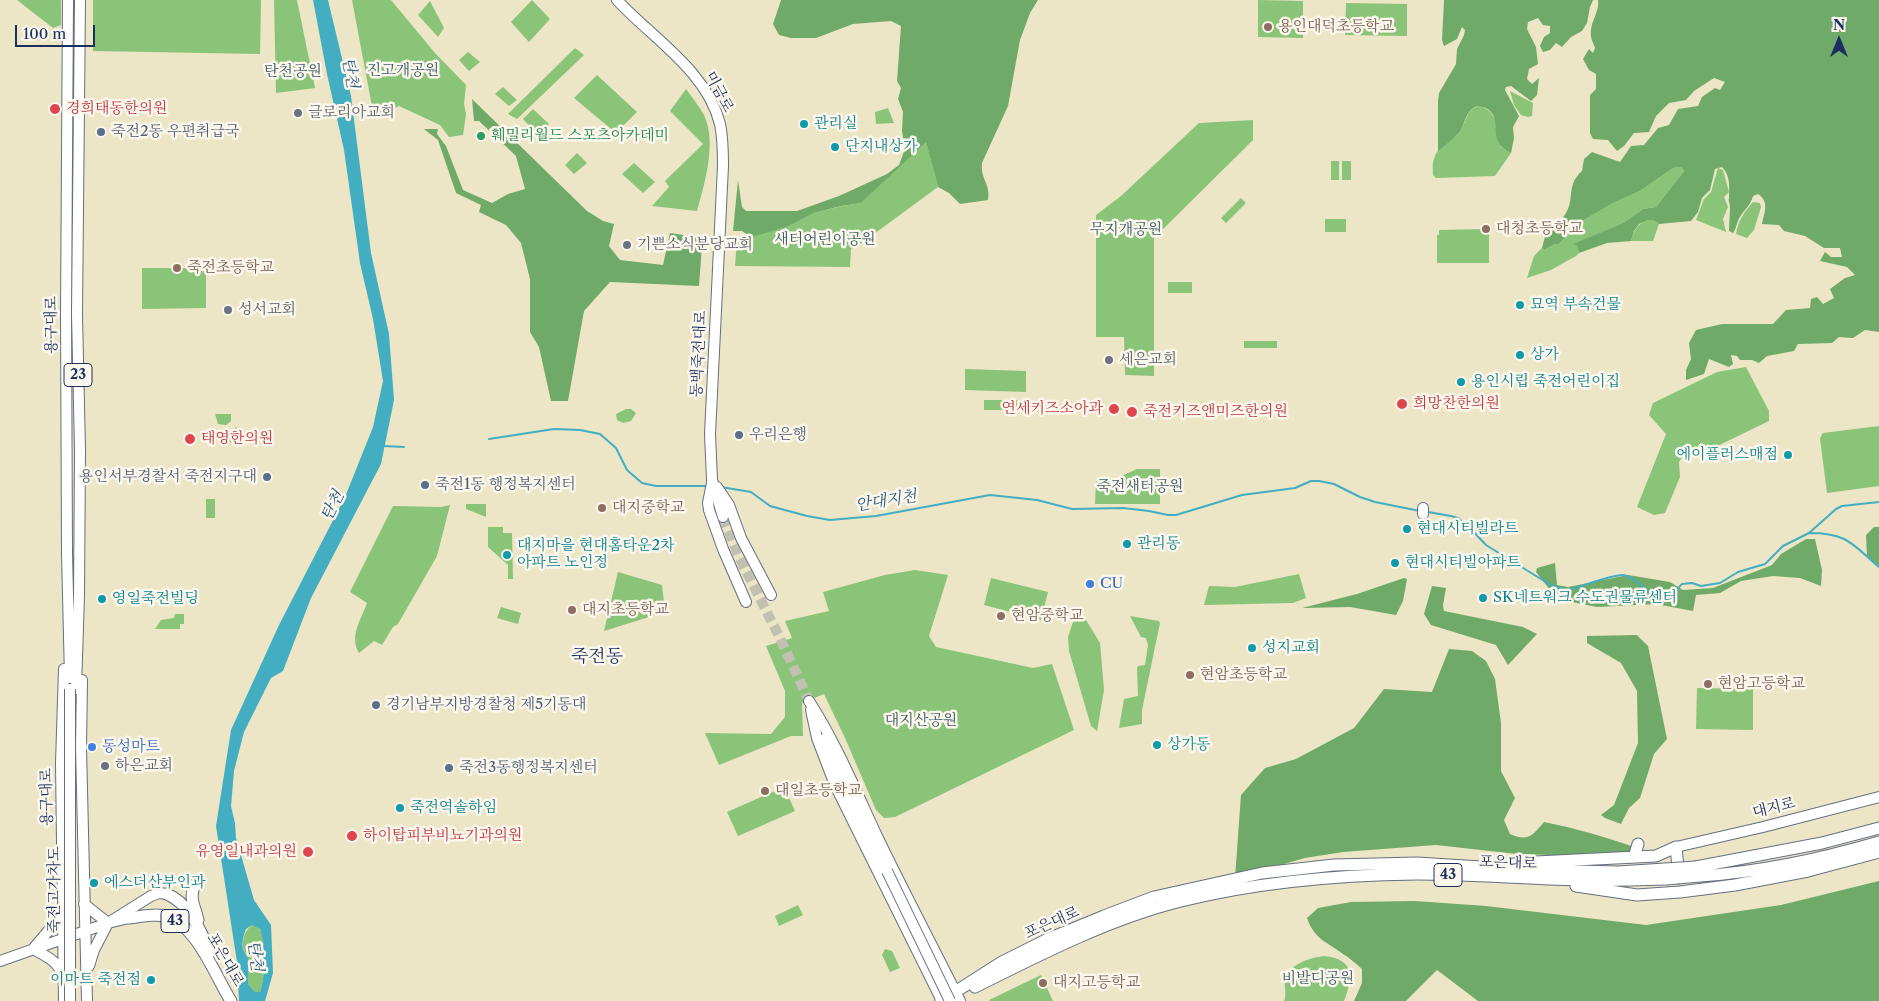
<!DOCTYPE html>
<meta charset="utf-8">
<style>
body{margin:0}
#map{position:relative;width:1879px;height:1001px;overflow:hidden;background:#ece5c6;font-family:"Libre Caslon Text",serif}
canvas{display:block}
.north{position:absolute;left:1814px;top:15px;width:50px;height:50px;-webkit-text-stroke:4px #fbf7ec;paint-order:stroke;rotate:0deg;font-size:14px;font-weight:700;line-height:20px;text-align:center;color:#1b2f5e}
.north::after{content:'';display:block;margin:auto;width:18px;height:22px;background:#1b2f5e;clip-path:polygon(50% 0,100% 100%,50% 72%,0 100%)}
.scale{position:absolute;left:15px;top:25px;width:80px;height:22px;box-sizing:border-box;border:2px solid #1b2f5e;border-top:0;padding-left:6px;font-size:15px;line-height:18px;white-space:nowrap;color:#1b2f5e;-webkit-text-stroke:4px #fbf7ec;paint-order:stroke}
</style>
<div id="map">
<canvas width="1879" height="1001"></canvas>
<div class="north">N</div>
<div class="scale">100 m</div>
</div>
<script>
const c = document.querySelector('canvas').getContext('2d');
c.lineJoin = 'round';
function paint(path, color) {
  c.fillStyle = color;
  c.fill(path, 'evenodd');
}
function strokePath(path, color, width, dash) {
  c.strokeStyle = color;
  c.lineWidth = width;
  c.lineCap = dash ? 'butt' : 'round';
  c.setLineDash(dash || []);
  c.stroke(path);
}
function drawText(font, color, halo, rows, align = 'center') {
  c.font = font + ' "Libre Caslon Text","Noto Serif KR",serif';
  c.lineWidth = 5;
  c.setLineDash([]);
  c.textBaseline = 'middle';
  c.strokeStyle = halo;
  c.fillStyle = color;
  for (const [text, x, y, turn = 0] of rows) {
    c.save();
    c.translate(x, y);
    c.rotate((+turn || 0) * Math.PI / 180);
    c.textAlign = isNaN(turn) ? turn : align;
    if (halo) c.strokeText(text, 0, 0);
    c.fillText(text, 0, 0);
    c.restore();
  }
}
paint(new Path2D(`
 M17,0H61V25L53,28Z
 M93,0H261L260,54L93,51Z
 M274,0H297L315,88L276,93Z
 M352,0H391L435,53L466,85L464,104L466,114L463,135L449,137L440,125L399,106L374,117Z
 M532,0L550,19L529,42L511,22Z
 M1258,0L1303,1V38L1258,37Z
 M430,1L444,28L438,37L418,15Z
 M1346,3L1407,4V36L1345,35Z
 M575,48L584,55L517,119L508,114Z
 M468,52L480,62L469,71L459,60Z
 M597,75L637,112L616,133L574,98Z
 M503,87L517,100L509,106L495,94Z
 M686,89C692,97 699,106 704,115C717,142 705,183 697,211L652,206L669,187L665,181L703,144L670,111Z
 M1510,91L1533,103L1532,116L1528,117L1521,115L1514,105Z
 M1479,106C1498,110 1498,131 1501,147L1511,153L1495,176L1436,178L1433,175C1433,170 1432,163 1434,159C1437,145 1454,141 1461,130C1466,121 1467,109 1479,106Z
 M888,108L894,123L876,124L875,112Z
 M533,109L549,124L538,135L523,119Z
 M1253,120V140L1154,238V376L1125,375L1124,337H1096V215L1121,196L1199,123Z
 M926,141L938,187L863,242L851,249L850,267L735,266L737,240L787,227L814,213L842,206L861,203Z
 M577,153L587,163L574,174L565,165Z
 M1331,161H1339V180H1331Z
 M1342,161H1351V180H1342Z
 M634,163L655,182L643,193L622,174Z
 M1681,167L1684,171L1656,207L1643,209L1623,223L1574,244L1577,246L1579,253L1576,256L1551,270L1527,278L1534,256L1542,248L1544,250L1555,244H1559L1577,224L1615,202L1640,191L1673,168Z
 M1718,168L1723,170L1729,192L1724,197L1728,207L1723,219L1726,232L1696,220L1704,199L1711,192Z
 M1241,198L1246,203L1226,223L1221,218Z
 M1753,202L1760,203L1761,207L1754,230L1747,238L1736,234C1738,221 1744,212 1753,202Z
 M1325,219H1346V232H1325Z
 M1648,220H1653L1659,224L1653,241H1631C1634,230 1637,224 1648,220Z
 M1486,229L1489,232V263H1437V235H1439V230Z
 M142,268H206V308L142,309Z
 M1168,282H1192V293H1168Z
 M1244,341H1277V348H1244Z
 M1746,367L1769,411V421L1703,453L1684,454L1679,462L1680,477L1665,513L1654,515L1637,507L1666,434L1649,415L1653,403L1717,372Z
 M965,369L1026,371V392L965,390Z
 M984,400H1017V410H984Z
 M626,409H631L636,413L631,421L623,423L617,420L616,414Z
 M215,414H231V421L226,425L218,424Z
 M1879,426V486L1827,493L1820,438L1823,433Z
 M237,427V443H224L219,439V434L226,433Z
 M1137,469H1160V504H1095L1096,481L1115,479Z
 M206,499H215V518H206Z
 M466,504H486V517L466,509Z
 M450,505L437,556L398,624L393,627L382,645L374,641L359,653C349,636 361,620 367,603L350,592L393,506L441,507Z
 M488,527H503V533H512L513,579H508V565L488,547Z
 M915,570L948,575L929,636L936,647L1033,668L1052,664L1074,730L895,817L884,818L876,810L845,738L824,694L802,703L803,736H791L719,765L705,733L771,734L785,717V691L766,646L792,638L785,621L829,611L823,592L885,575Z
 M618,572L662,585L665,612L604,631Z
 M1299,574L1306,598L1293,603L1204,605L1209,586L1235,587Z
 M991,578L1048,592L1041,620L984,605Z
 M501,607L521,613L518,624L497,618Z
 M1077,610H1080L1100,643L1104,690L1097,731L1091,726L1069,651L1068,637Z
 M175,614H184V624H180V629H155L161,620L174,618Z
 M1130,616L1159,621L1160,623L1142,710V724L1119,728L1124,699L1138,696L1137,668L1138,666L1145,665L1148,645L1146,638L1141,637Z
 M1697,688L1753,689V730L1696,729Z
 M784,787L795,811L738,836L727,812Z
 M798,905L803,915L779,926L775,916Z
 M252,925C262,926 262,937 264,946L261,950C264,966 265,976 260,992H255L248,984V958L244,954C242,943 242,933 252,925Z
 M885,949L892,951L900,968L890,972L882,955Z
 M1324,956C1354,959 1354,976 1344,1001H1284C1287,994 1284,988 1285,981C1287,964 1310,958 1324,956Z
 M1041,975L1053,1001H990L989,1000Z`), '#8ac478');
paint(new Path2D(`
 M781,0H1038L1030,13L1020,40L1008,106L982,163C980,179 991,184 988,200L960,204L949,193L938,187L926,142L861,203L841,206L814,213L787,227L751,237L742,231H733L738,180L742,207L746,211H797L839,196L887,174L899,165L905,149L902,131L903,112L898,99L901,88L897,81L901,26L891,21L853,24L816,38H791L779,35L773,24Z
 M1444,0H1593L1590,7L1587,23L1582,31L1571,37L1562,47L1556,43L1550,50L1543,52L1540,46L1544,37L1550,33V26L1543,25L1538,18L1528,22L1527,29L1536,47L1538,64L1529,69L1527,79L1532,84L1539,78L1537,95L1531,101L1511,86L1506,87L1505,90L1519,116L1513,127L1514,138L1511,153C1506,150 1501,148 1499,143C1492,131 1501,117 1486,108C1483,107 1478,105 1475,107C1466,112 1465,122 1461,130C1457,136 1444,146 1438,151V101L1439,93L1456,64L1457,49L1464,35L1465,30L1462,27L1457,39L1444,46L1442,40Z
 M1598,0H1879V332L1865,330L1853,338L1839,337L1832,343L1798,344L1794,351L1767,356L1759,363L1752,360H1740L1737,356L1731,355L1733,364L1729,367L1709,359L1704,374L1686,380V370L1691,359L1689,343L1696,330L1722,324H1773L1786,310L1810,308L1811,299L1817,297L1823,304L1834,298L1830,289L1845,278L1855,275L1847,267L1820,261L1825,252L1831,257H1842L1840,248H1824L1805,236L1784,231L1779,225L1762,224C1764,213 1770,202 1758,194L1753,196C1751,206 1741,212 1738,221C1736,226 1736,229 1733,233L1729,231C1729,223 1730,215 1730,206C1730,204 1728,201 1729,198C1729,188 1731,176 1722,167L1715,169L1710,190L1702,198L1698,212L1691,221L1659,224L1653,220H1648L1639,224L1634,231L1631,241L1607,243L1579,253L1577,246L1573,244L1623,223L1643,209L1656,207L1684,171L1681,167L1673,168L1640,191L1615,202L1577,224L1559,244H1555L1544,250L1542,248C1543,244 1544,240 1545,237C1550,228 1561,222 1566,213C1575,198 1566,185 1582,171L1584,159L1592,152L1620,162L1631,146L1644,145L1658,128L1669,125L1678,109L1698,106L1702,97L1715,88L1720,90L1725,82L1714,78L1694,91L1686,100L1669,103L1656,116L1649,132L1634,133L1624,146L1617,151L1608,140L1593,139L1590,133V95L1596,89V74L1589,70L1583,59L1589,49L1593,53L1595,48C1594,44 1591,40 1591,36C1589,23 1600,12 1598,0Z
 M472,99L587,211L603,221L614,224L609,246L620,260L663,265L670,233L697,237L702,245L699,286L610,282L584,311L568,401H551L539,347L530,332V279L521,243L506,225L479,212L481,205L456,193L438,140L424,129H438L437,134L446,146L463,190L492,203L508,194L525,189L516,156L479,121H474Z
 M1874,527H1879V566L1867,556L1866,535Z
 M1806,539H1815L1822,570L1821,586L1800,578L1773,576L1741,581L1720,593L1696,595L1693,611L1656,604L1597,607L1557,599L1536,572L1537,568L1555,563L1557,585L1568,587L1628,575L1670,582L1683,590L1713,588L1772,565L1781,554Z
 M1404,578L1407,579L1403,601L1396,615L1350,607L1302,608L1357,594Z
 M1432,586L1446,588L1443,605L1444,611L1523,627L1537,634L1508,665L1496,645L1431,625L1424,614Z
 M1637,635L1648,646L1667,739L1654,754L1640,798L1629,808L1621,824L1605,818L1601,815L1614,805L1638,743L1637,691L1621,663L1587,643V636Z
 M1449,649L1472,651L1486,661L1495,679L1501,723V771L1515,798L1504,820L1510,834C1528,842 1532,836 1544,822C1575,828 1605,837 1634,847L1633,853L1582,856L1517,854L1436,845L1343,852L1305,858L1235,878L1241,795L1265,768L1296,759L1354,728L1384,689L1432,692Z
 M1879,881V1001H1478L1437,970L1406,1001H1354L1362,983V969C1356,964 1350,958 1343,954C1327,942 1314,939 1307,918L1318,908L1351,902L1415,901L1486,906L1646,925L1781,905Z`), '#6faa68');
paint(new Path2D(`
 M313,0H328L351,96L371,253L389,334L394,400L381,464L311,598L283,671L271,678L244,732L234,771L231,806L235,823L236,838L254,900L271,925L273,973L265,1001H239L237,962L216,826L231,730L279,625L345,497L373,427L383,381L373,319L360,263L344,150L327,74ZM252,925L260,929L264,946L261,949C264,965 265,977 260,992H255L248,984V958C240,950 242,939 246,929Z`), '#43aec2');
strokePath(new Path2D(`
 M489,439L554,429L580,430L600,434L616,448L627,470L642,483L656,486H707
 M384,446L404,447
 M721,487L751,492L770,506L807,516L830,520L876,516L990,495L1037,500L1072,509L1123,508L1149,511L1168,515H1176L1242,495L1295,488L1311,481H1319L1334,484L1360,497L1375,502L1420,511
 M1428,512L1451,516L1458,518L1470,528L1486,545L1549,584L1562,589L1569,590C1583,586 1610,575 1623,575C1638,576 1652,605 1671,595C1676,593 1678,587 1682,584L1692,583L1701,586L1720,583L1738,572L1765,564L1783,546L1809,533L1836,509L1842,506L1879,502
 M1809,533C1848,533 1852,544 1879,567`), '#43aec2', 2);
strokePath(new Path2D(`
 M723,517L739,557L780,638L809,701`), '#c2c1b1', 10, [10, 5]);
const major = new Path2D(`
 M68,0L66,314L67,553L70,678
 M617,0C652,38 707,71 720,124C723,138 723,152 723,166L710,434L712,480L723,517
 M712,483L708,503L709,510L723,549L746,602
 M717,487L729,505L741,538L771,595
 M1423,514V508
 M82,680L81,747L87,1001
 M76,689L79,595L80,451L77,314L80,0
 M809,701C836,743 855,789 876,834C903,890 932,945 960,1001
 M811,710L817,738L835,785L942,1001
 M824,739L887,871
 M1676,847L1763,827L1879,797
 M84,904L108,923
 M61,907L55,923L33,949C46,956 58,961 63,976
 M0,961L108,923L129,918
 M89,966L94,950L108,923L151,896L159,893L167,894
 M64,1001L61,763L64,669`);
const highway = new Path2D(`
 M1634,857L1638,844
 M1516,863L1656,856L1676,847L1679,878
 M1696,867L1822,843L1879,828
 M1700,876C1760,872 1821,859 1879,842
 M197,882C187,896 195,906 198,920
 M1576,886L1637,895L1680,892L1735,885L1808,871L1879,852
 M167,894C190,904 200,930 210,952
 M129,918C138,917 147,915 156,915C195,916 213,973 231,1001
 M975,987C1041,954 1109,919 1181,901C1257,882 1338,875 1417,874C1471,874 1525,879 1579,880C1608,881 1637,880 1666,879
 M941,1001L1002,962L1048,939L1104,916L1154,897L1262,873L1334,865L1417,863L1529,870L1618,872L1665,869`);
strokePath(major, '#646f82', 12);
strokePath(highway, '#646f82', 13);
strokePath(major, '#fff', 10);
strokePath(highway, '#fff', 11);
const majorBridge = new Path2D(`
 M887,871L950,1001
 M70,1001V689`);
const highwayBridge = new Path2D(`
 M1665,869L1696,867
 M1666,879L1700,876`);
strokePath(majorBridge, '#646f82', 12, []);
strokePath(highwayBridge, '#646f82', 13, []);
strokePath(majorBridge, '#fff', 10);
strokePath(highwayBridge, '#fff', 11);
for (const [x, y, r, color] of [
 [1268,27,5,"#8d6e63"],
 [55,109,6,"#e0444e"],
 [298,113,5,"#6b7280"],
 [804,124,5,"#0f9aa8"],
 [101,132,5,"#5c6f8a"],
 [481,136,5,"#2e9e5b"],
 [835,147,5,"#0f9aa8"],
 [1486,229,5,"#8d6e63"],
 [627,245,5,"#6b7280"],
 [177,268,5,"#8d6e63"],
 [1520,305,5,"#0f9aa8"],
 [228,310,5,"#6b7280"],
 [1520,355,5,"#0f9aa8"],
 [1109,360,5,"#6b7280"],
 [1461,382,5,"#0f9aa8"],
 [1402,404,6,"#e0444e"],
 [1114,409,6,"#e0444e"],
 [1132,412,6,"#e0444e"],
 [739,435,5,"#5c6f8a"],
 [190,439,6,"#e0444e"],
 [1788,455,5,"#0f9aa8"],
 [267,477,5,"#5c6f8a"],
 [425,485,5,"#5c6f8a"],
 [602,508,5,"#8d6e63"],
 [1407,529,5,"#0f9aa8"],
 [1127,544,5,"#0f9aa8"],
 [507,555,5,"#0f9aa8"],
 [1395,563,5,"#0f9aa8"],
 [1090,584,5,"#3f7fe0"],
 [1483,598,5,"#0f9aa8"],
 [102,599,5,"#0f9aa8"],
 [572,610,5,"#8d6e63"],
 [1001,616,5,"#8d6e63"],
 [1252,648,5,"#0f9aa8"],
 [1190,675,5,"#8d6e63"],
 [1708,684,5,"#8d6e63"],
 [376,705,5,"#5c6f8a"],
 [1157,745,5,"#0f9aa8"],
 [92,747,5,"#3f7fe0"],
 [105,766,5,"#6b7280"],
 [449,768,5,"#5c6f8a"],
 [765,791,5,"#8d6e63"],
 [400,808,5,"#0f9aa8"],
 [352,836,6,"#e0444e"],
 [308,852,6,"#e0444e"],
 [94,883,5,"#0f9aa8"],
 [151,980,5,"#0f9aa8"],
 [1043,983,5,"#8d6e63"]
]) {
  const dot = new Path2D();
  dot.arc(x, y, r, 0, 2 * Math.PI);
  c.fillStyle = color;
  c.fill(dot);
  strokePath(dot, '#fbf7ec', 2);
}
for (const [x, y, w] of [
 [78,375,28],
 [1448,875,28],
 [175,921,28]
]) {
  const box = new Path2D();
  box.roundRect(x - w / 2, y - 11.5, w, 23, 4);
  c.fillStyle = '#fbf7ec';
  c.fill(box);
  strokePath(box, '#1b2f5e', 1);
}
drawText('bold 14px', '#1b2f5e', null, [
 ["23",78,375],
 ["43",1448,875],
 ["43",175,921]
]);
drawText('15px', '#785e54', '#fbf7ec', [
 ["용인대덕초등학교",1278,27],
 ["대청초등학교",1496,229],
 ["죽전초등학교",187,268],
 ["대지중학교",612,508],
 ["대지초등학교",582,610],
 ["현암중학교",1011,616],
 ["현암초등학교",1200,675],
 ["현암고등학교",1718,684],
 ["대일초등학교",775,791],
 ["대지고등학교",1053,983]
], 'left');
drawText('15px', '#3c5c66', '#fbf7ec', [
 ["진고개공원",403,71],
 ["탄천공원",293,72],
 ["무지개공원",1126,230],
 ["새터어린이공원",825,240],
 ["죽전새터공원",1140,487],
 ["대지산공원",921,721],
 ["비발디공원",1318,979]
]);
drawText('15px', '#1b2f5e', '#fbf7ec', [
 ["미금로",719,92,62],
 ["용구대로",52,325,-90],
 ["동백죽전대로",699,354,-87],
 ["용구대로",47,797,-91],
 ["대지로",1774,808,-14],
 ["포은대로",1508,863,2],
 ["죽전고가차도",55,890,-90],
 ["포은대로",1052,923,-24],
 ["포은대로",225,960,60]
]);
drawText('15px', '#be3a42', '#fbf7ec', [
 ["경희태동한의원",66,109],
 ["희망찬한의원",1413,404],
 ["연세키즈소아과",1103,409,"right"],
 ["죽전키즈앤미즈한의원",1143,412],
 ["태영한의원",201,439],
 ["하이탑피부비뇨기과의원",363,836],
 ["유영일내과의원",297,852,"right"]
], 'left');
drawText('15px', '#5b616d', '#fbf7ec', [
 ["글로리아교회",308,113],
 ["기쁜소식분당교회",637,245],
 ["성서교회",238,310],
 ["세은교회",1119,360],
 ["하은교회",115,766]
], 'left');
drawText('15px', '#0d838f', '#fbf7ec', [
 ["관리실",814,124],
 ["단지내상가",845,147],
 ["묘역 부속건물",1530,305],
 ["상가",1530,355],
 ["용인시립 죽전어린이집",1471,382],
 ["에이플러스매점",1778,455,"right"],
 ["현대시티빌라트",1417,529],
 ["관리동",1137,544],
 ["대지마을 현대홈타운2차",517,546],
 ["아파트 노인정",517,563],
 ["현대시티빌아파트",1405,563],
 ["SK네트워크 수도권물류센터",1493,598],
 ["영일죽전빌딩",112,599],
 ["성지교회",1262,648],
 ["상가동",1167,745],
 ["죽전역솔하임",410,808],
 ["에스더산부인과",104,883],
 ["이마트 죽전점",141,980,"right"]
], 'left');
drawText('15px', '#4e5e75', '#fbf7ec', [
 ["죽전2동 우편취급국",111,132],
 ["우리은행",749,435],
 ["용인서부경찰서 죽전지구대",257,477,"right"],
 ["죽전1동 행정복지센터",435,485],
 ["경기남부지방경찰청 제5기동대",386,705],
 ["죽전3동행정복지센터",459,768]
], 'left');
drawText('15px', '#27864d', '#fbf7ec', [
 ["훼밀리월드 스포츠아카데미",491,136]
], 'left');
drawText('15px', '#366cbe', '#fbf7ec', [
 ["CU",1100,584],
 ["동성마트",102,747]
], 'left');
drawText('italic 16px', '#295b81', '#fbf7ec', [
 ["탄천",350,73,80],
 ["안대지천",886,501,-9],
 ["탄천",333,506,-63],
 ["탄천",255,956,83]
]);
drawText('18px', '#1b2f5e', '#fbf7ec', [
 ["죽전동",597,657]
]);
</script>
